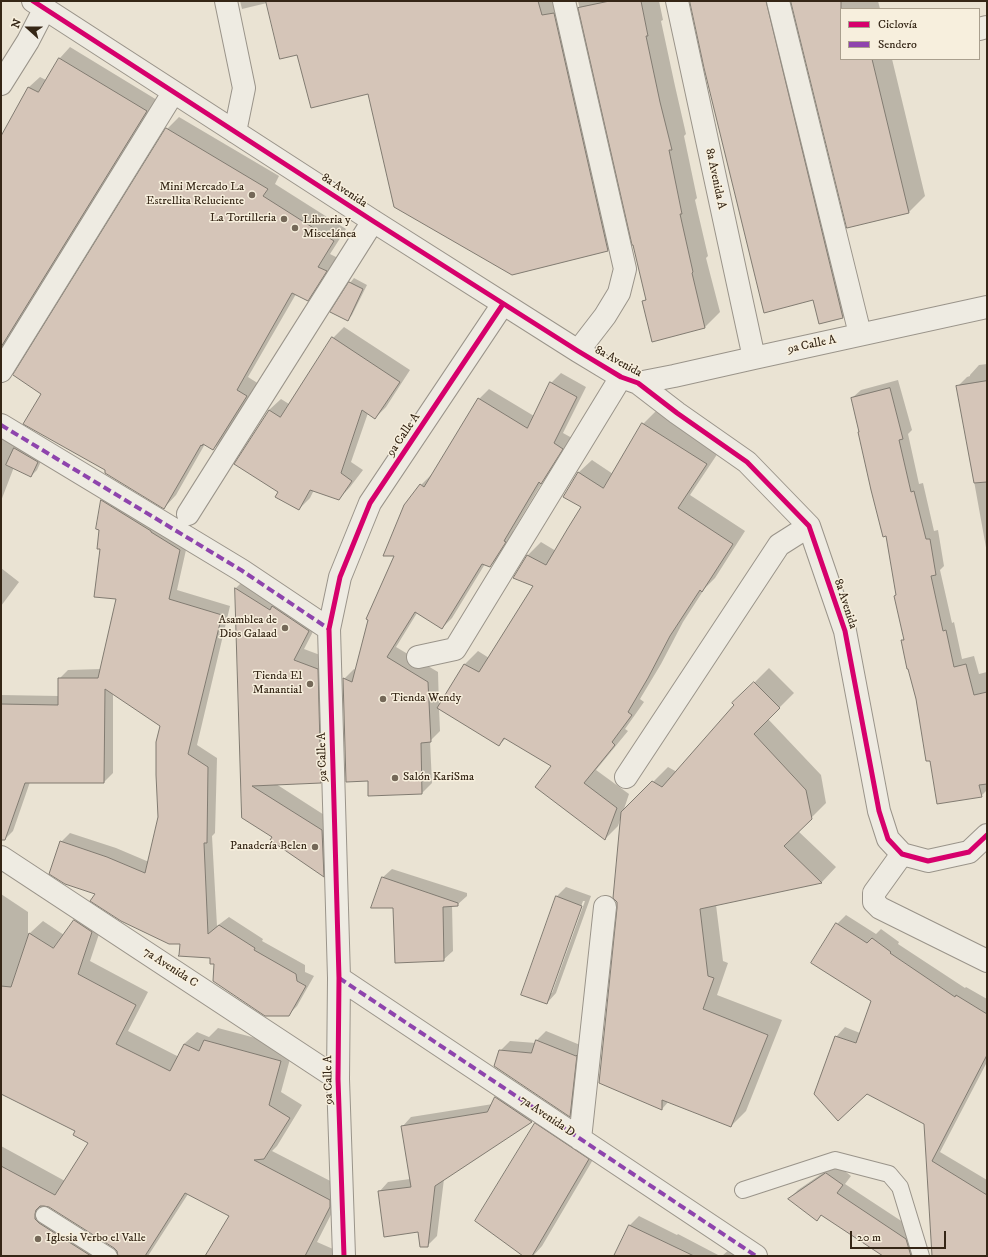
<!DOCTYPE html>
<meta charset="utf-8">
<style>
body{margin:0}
#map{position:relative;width:988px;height:1257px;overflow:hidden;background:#eae3d3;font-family:"IM FELL DW Pica",serif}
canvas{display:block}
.frame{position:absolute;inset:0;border:2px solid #352616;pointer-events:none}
.legend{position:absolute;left:840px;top:8px;width:140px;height:52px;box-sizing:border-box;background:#f7efdd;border:1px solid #a99f8d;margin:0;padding:5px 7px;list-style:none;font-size:12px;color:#352616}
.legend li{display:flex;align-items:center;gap:8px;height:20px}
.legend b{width:20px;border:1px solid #a99f8d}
.north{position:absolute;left:8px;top:8px;width:40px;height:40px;-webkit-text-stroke:3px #f7efdd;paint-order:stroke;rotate:291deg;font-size:11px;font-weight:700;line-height:16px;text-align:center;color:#352616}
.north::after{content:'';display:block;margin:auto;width:14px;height:18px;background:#352616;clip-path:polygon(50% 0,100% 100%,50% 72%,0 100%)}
.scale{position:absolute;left:850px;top:1231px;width:96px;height:18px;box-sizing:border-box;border:2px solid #352616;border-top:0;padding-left:5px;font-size:12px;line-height:14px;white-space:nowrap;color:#352616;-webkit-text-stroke:3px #f7efdd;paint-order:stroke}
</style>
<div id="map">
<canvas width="988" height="1257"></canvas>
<div class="frame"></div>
<ul class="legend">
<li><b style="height:5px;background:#d6006c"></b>Ciclovía</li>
<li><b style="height:5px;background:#8e44ad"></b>Sendero</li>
</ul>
<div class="north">N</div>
<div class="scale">20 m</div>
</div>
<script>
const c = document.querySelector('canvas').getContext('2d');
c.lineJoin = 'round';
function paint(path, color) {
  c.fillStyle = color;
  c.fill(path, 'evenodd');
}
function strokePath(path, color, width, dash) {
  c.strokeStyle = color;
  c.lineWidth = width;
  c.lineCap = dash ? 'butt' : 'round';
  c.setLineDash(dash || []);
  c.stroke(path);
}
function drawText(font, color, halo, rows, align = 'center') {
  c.font = font + ' "IM FELL DW Pica",serif';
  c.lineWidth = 3;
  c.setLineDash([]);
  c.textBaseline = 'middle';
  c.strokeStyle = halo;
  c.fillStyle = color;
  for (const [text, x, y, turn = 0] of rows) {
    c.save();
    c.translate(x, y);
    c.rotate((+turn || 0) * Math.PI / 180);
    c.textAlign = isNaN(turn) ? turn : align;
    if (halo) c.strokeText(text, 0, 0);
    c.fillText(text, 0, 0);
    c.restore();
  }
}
paint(new Path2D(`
 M240,1H569L623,235L608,250L369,92L298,54L267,3L242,9Z
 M578,1H659L663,20L661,21L675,86L686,134L684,136L697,198L695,200L708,256L706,258L720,312L705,327L643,302L647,298L633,244Z
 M691,1H785L859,301L843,317L814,299Z
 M792,1H878L880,9H841V59H892L925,196L909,212Z
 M70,47L157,100L9,340L1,348V138L29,87L40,77L46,80L60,58Z
 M179,117L279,176L275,184L346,229L330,254L338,258L320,287L308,300L296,294L248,377L259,384L226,437L213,449L205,444L176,495L164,508L106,470L42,393L167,129Z
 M354,278L367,285L352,315L348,320L350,283Z
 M344,327L410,370L386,407L375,418L368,413L351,462L363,470L350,487L339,499L314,490L310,498L299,509L280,491L269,410L281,399L289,404L333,338Z
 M987,364V553L957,387L967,377L970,376V375L979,365Z
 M561,373L586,387L563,433L572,438L551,473L543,481L513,531L515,532L500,556L490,566L485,564L452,618L442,628L417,613L396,647L438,672L439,707L465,664L478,651L489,658L534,586L515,577L528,555L541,542L556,551L582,507L578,473L592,460L613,474L643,424L656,411L720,450L690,495L745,531L715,578L705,588L683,622L661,664L640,699L644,702L625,729L628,731L596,770L629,794L623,812L668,767L677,772L735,705L734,703L769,668L794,693L768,719L821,775L826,803L798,831L836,867L822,882L716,905L723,961L728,963L717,995L782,1020L746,1111L731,1126L669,1101L662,1109L618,908L621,817L618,826L605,839L552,766L506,738L499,745L439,708L440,731L430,741L432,783L422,793L344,679L354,669L356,670L421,485L431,475L432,476L479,399L489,389L534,416L551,383Z
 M898,380L912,430L908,434L919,484L923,483L934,531L938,530L944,566L940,570L952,623L954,622L962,659L974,656L979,674L987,672V790L981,796L931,760L902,641L905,638L886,535L852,398L861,390Z
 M1,432L43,457L37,470L31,476L14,467L1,501Z
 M110,492L188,541L177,590L230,606L197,745L217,758L215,833L212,836L217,926L229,917L263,939L262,941L305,965V972L314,976L297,1006L288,1015L216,963L212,957L181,944L97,894L61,842L70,833L116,848L149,862L159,817L161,726L113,693V773L104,782H30L13,831L4,840L1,838V695L59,696V679L68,670L101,669L117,599L101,548V529L97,528L102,500Z
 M1,568L19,582L1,606Z
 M246,578L319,620L304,649L328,658L331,772L320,782L276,784L332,820L334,865L323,875L273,837L243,817L236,588Z
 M392,869L467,893V896L457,905H452L453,951L443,960L394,907L382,878Z
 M566,887L591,896L556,993L547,1003L556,897ZM583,901H585L552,993H550Z
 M1,894L28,912V939L30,933L43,921L64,935L75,921L88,908L104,919L90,961L148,992L128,1031L179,1057L184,1044L197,1032L209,1037L218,1028L293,1048L281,1092L302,1105L277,1146L272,1151L342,1187V1193L317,1242L349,1256H206L230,1215L188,1194L148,1256H1V1146L65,1181L89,1143L77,1131L1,1093ZM46,1205L115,1247L120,1254L51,1211Z
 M846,915L876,934L881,929L899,942L898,944L965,988L966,987L987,999V1062L940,1152L987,1180V1256H931L933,1254L925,1123L836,1037L845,1027L860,1033L872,1001L837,924Z
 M546,1031L585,1047L579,1106L570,1116L500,1051L510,1041L536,1043L537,1040Z
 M506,1089L541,1112L532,1121L444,1179L437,1236L427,1246L419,1231L379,1192L388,1182L410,1179L402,1127L411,1117L493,1104L496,1098Z
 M548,1111L601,1146L542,1246L533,1256H525L535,1124Z
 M836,1164L851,1176L845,1184L915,1230L928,1256H885L822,1214L817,1220L789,1199L798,1190Z
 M639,1216L677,1235L678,1234L720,1256H615L630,1225Z
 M732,1247L747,1256H722Z`), '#0003');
const building = new Path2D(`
 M266,1H538L542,15L554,13L608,251L512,275L394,207L368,94L311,108L297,55L280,59Z
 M610,1H641L648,36H646L660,102L672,150H669L682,214H680L693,272L692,273L705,328L652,342L642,301L646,300L633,245H632L578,8Z
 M690,1H766L843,318L819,324L813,300L764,313L704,68Z
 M791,1H841V59H872L909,213L847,228Z
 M59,58L147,111L1,347V136L28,87L38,92Z
 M166,128L268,189L263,196L334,241L318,267L327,271L308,301L292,293L263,344L237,390L247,396L213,450L203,444L202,446L201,445L164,509L105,473V470L23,424L41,394L13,375Z
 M349,282L363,289L348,321L330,312Z
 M332,337L400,382L375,419L362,410L341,473L352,481L339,500L310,490L299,510L275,497L278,492L234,464L269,410L280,417Z
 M987,381V482L974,483L956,386Z
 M550,382L577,397L554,443L563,449L541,484L539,482L504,541L506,542L490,567L482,564L442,629L415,612L387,657L428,682L431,742L421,743L422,794L368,796V781L346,782L343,678L352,682L368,620L366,619L394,556H383L404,505L420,484L424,487L478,398L527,428Z
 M890,388L903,439L899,440L911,492L914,491L926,539H930L936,575L931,576L943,631L946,630L954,667L966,664L974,695L987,692V784L979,785L982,797L937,804L930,761H926L916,699L908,669H907L901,640H904L894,596L896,595L886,536L883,537L871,490L858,432H859L851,398Z
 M642,423L707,464L678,508L733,544L702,592L700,590L670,636L648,678L628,712L632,715L612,742L615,745L584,783L617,808L605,840L535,787L551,766L504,738L499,746L437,708L464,664L479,672L533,586L513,578L527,555L546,565L568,528L581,507L563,497L578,472L603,488Z
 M14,448L38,462L31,477L6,465Z
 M101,500L151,531V532L180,550L169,599L222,615L188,754L208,767L207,843H204L208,934L219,925L255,948L254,950L296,974L297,981L306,986L289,1016H265L213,981L214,964H210V958L178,956L179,955L180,944H169L121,921L90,901L95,894L65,884L49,874L60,841L107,857L145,873L158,817L156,775V742L160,726L105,689L104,783H25L5,840H1V704L58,705V678H98L116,599L94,597L100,549H97L99,530L96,529Z
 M235,588L270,610L272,606L309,631L294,660L318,669L321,783L252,786L322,830L324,877L270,840L272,837L242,818Z
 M754,682L780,708L754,734L806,790L812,819L784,846L822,883L700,909L708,976L714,978L703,1009L768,1035L731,1127L662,1100V1110L599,1083L617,908V902L613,898L621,812L652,781L662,787L734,705L732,703Z
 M382,877L458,903V906L443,907L444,961L395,963L393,908H371Z
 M556,896L582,906L547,1004L521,995Z
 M74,920L92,932L78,974L136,1005L116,1044L170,1071L184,1044L199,1051L204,1040L281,1061L269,1105L290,1118L264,1159L254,1160L330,1200V1207L305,1256H205L229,1216L185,1193L145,1256H118L117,1251L114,1248L49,1207L44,1206H40L36,1210L35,1214V1219L39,1223L91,1256H1V1166L55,1195L88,1143L73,1135L75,1131L1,1094V986L11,987L29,933L53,948Z
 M836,923L867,943L872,938L891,952L890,953L955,997L956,995L987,1014V1055L932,1161L987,1195V1256H932L924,1124L867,1094L838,1121L814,1094L835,1036L856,1043L871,1001L811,963Z
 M536,1040L576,1056L577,1055L570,1117L494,1066L499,1050L531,1053Z
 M495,1097L532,1122L435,1186L428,1247H420L418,1232L384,1237L378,1191L411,1187L401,1126L487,1112Z
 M535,1123L589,1159L532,1256H523L475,1221Z
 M826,1173L843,1185L837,1193L906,1239L911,1256H883L821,1215L817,1221L788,1199Z
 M629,1225L694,1256H614Z`);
paint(building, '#d5c5b8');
strokePath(building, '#817b71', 1);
const lane = new Path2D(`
 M743,1190L835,1160L889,1174L900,1187L921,1256
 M44,1215L109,1256`);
const street = new Path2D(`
 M33,1L373,221L578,351L621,377L638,383L677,413L747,462L809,526L845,631L879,811L888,839L902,854L928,861L969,852L987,835
 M226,1L244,88L235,132
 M564,1L625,269L619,293L605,316L578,351
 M677,1L754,358
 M778,1L860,334
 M979,29L987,27
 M1,84L28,41L45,8
 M1,371L173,93
 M638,383L674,376L754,358L987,307
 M1,425L241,570L329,629
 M188,514L373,221
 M418,657L455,649L621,377
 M626,777L779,545L809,526
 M902,854L874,893V902L880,908L987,961
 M1,857L338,1079
 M339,978L756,1256
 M580,1139L605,907
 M344,1256L338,1079L339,978L329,629L340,577L370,503L503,304`);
strokePath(lane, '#9a948a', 18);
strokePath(street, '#9a948a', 24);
strokePath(lane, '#eeebe2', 16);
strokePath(street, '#eeebe2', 22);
strokePath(new Path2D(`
 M1,425L241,570L329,629
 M339,978L756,1256`), '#8e44ad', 4, [8, 4]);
strokePath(new Path2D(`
 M33,1L373,221L578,351L621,377L638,383L677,413L747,462L809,526L845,631L879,811L888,839L902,854L928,861L969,852L987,835
 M344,1256L338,1079L339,978L329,629L340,577L370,503L503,304`), '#d6006c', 5);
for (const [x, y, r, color] of [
 [252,195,4,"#746858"],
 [284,219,4,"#746858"],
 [295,228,4,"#746858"],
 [285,628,4,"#746858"],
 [310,684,4,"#746858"],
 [383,699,4,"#746858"],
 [395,778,4,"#746858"],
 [315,847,4,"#746858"],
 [38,1239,4,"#746858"]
]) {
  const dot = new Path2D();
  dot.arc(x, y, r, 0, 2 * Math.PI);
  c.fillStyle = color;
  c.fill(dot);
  strokePath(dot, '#f7efdd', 1.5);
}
drawText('12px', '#352616', '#f7efdd', [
 ["8a Avenida A",715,179,78],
 ["8a Avenida",344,191,33],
 ["9a Calle A",812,345,-12],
 ["8a Avenida",618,362,29],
 ["9a Calle A",404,435,-56],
 ["8a Avenida",845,604,72],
 ["9a Calle A",323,757,-92],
 ["7a Avenida C",170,968,33],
 ["9a Calle A",329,1080,-91],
 ["7a Avenida D",547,1117,34]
]);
drawText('12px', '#352616', '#f7efdd', [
 ["Mini Mercado La",244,188],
 ["Estrellita Reluciente",244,202],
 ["La Tortilleria",276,219],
 ["Libreria y",303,221,"left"],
 ["Miscelánea",303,235,"left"],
 ["Asamblea de",277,621],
 ["Dios Galaad",277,635],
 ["Tienda El",302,677],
 ["Manantial",302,691],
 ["Tienda Wendy",391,699,"left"],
 ["Salón KariSma",403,778,"left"],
 ["Panadería Belen",307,847],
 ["Iglesia Verbo el Valle",46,1239,"left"]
], 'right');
</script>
